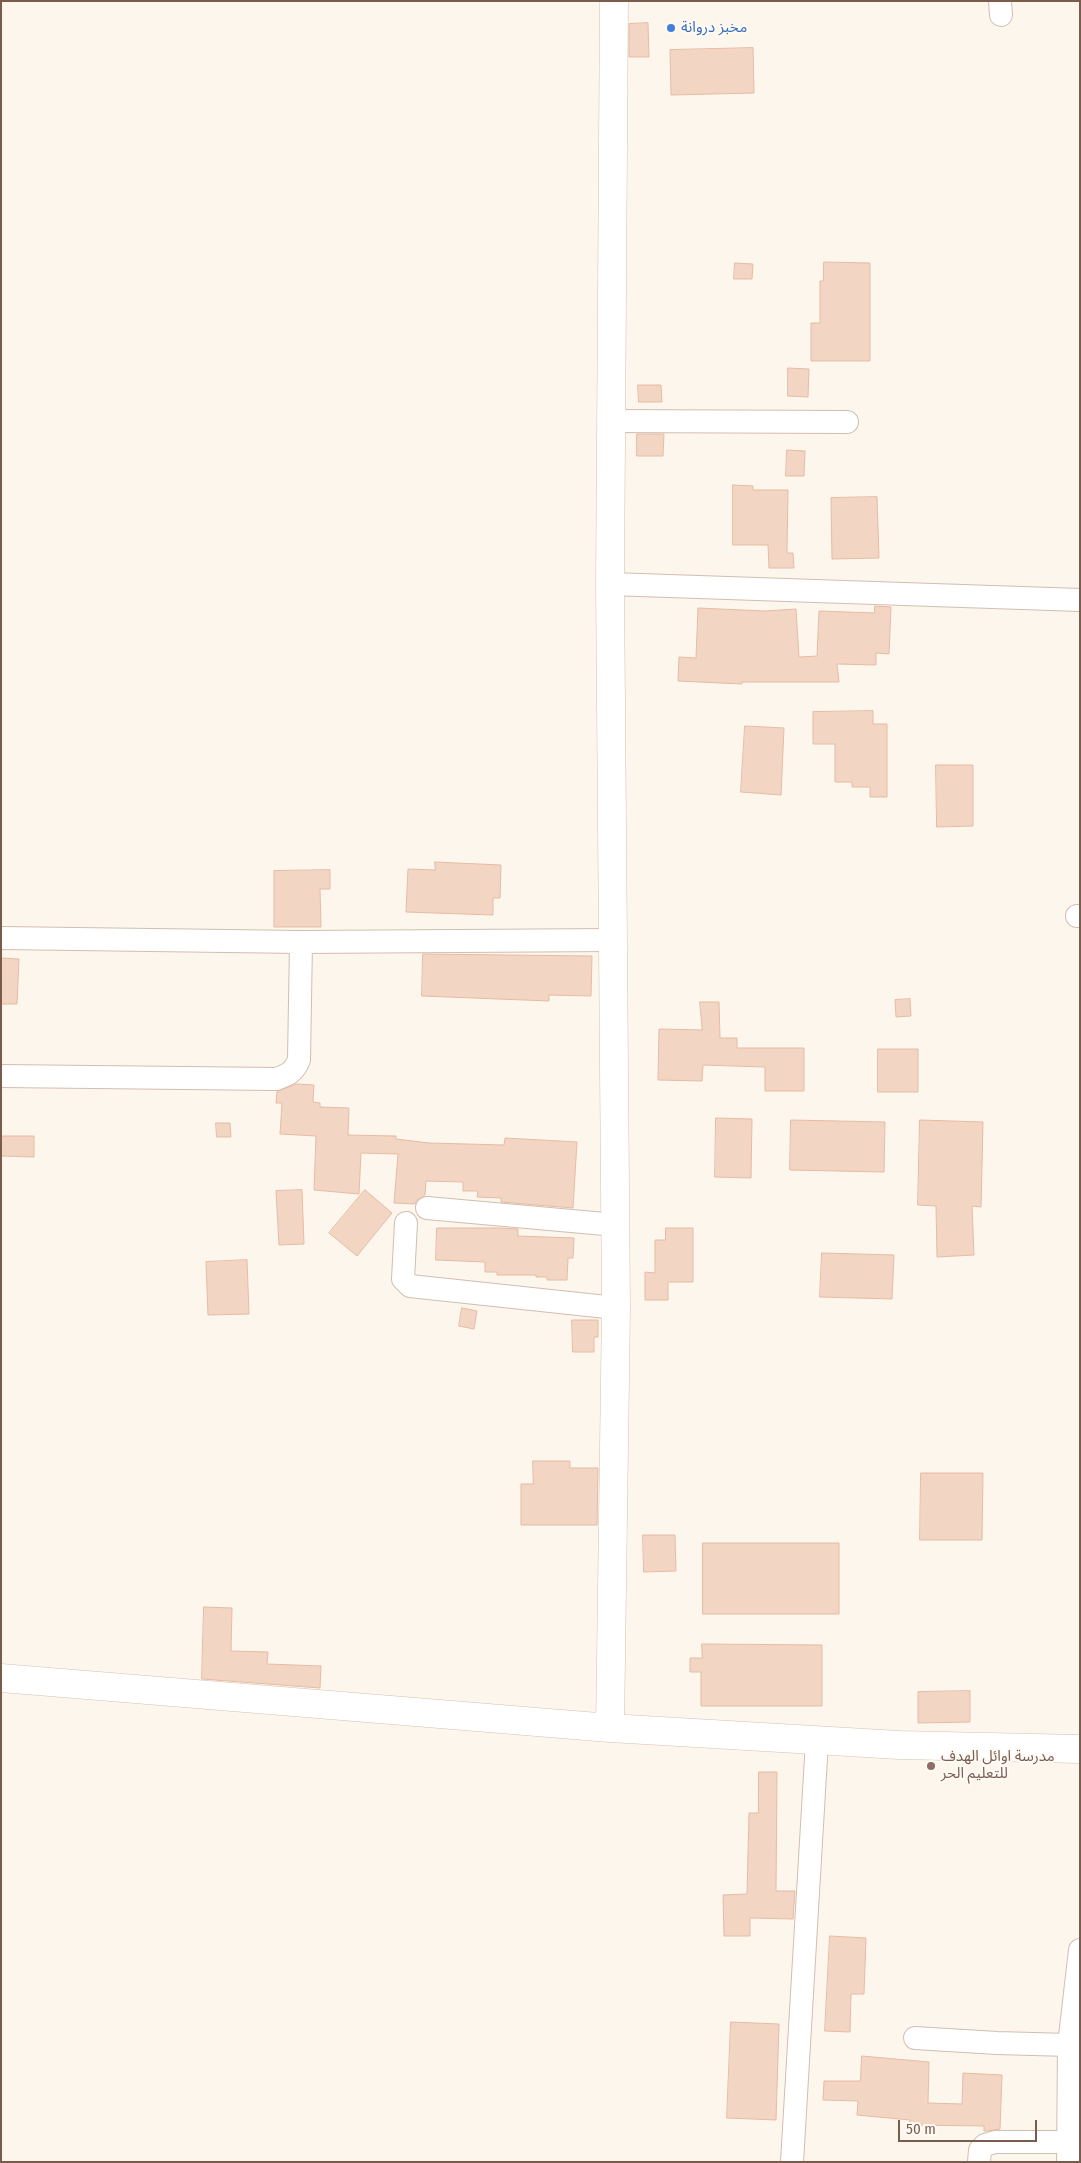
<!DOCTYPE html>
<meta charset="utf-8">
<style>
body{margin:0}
#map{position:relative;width:1081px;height:2163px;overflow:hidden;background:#fdf6ec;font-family:"Fira Sans Condensed",sans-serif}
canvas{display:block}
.frame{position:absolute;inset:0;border:2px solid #7a5c4d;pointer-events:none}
.scale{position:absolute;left:898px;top:2120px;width:139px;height:22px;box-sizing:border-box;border:2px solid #7a5c4d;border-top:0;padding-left:6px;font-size:15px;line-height:18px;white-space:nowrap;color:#7a5c4d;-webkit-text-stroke:4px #fffaf3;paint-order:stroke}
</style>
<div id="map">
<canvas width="1081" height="2163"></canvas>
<div class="frame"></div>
<div class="scale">50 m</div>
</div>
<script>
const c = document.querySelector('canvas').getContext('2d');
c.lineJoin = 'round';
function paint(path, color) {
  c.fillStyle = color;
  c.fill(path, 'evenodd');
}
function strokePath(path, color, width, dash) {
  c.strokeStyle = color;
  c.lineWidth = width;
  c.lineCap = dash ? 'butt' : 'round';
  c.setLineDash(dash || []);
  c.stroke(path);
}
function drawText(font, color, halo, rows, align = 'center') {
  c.font = font + ' "Fira Sans Condensed","Noto Sans Arabic",sans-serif';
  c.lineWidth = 4;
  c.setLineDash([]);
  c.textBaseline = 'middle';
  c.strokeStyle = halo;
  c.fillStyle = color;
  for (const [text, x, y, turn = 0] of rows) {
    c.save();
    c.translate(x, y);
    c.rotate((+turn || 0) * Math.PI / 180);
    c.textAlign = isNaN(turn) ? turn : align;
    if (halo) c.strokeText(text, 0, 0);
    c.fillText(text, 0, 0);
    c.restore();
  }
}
const building = new Path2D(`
 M648,23L649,57H629V24Z
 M753,48L754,93L671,95L670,50Z
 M824,262L870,263V361H811V323H820V281H823Z
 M735,263L753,264L752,279H734Z
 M788,368L809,369L808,397L788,396Z
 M638,385H661L662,402H639Z
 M637,434H664L663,456H637Z
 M787,450L805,451L804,476H786Z
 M733,485L753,486V490H788L787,553H793L794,568H769L768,545H733Z
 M877,497L879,558L832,559L831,498Z
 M875,606L891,607L889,654L876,653V665L837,664L839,682H742V684L678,681L679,657L696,658L698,608L765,611L796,609L799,657L817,656L819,611L874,613Z
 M873,711V724H887V797H870V787H852V782H835V744H813V712Z
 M745,726L784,728L781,795L741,792Z
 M936,765H973V826L937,827Z
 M435,862L501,865L500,898H493V915L406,912L408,869L435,870Z
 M330,870V889H320L321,927H274V871Z
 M423,954L592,956L591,996L549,995V1001L422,996Z
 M1,958L19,959L17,1004H1Z
 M910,999L911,1016L896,1017L895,1000Z
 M700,1002H719L720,1038H737V1048H804V1091H765V1067L703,1065L702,1081L658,1080L659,1029L702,1030Z
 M878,1049H918V1092H878Z
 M297,1084L314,1085L313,1102L320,1103V1107L349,1108L348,1135L396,1136V1139L429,1143L504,1145L505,1138L577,1142L573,1208L501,1202V1198L477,1197L478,1191H463V1182L426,1181L425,1195L417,1200L415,1204L394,1203L398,1154L361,1153L359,1194L314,1190L316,1136L280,1134L282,1103H276L277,1092Z
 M716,1118L752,1119L751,1178L715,1177Z
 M791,1120L885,1122L884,1172L790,1170Z
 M920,1120L983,1122L981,1207L972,1206L974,1255L937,1257L936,1206L918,1205Z
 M216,1123H230L231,1137H217Z
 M1,1136H34V1157L1,1156Z
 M302,1190L304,1244L279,1245L276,1191Z
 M365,1190L392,1213L357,1256L329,1233Z
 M437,1228H500L518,1229V1236L574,1238L573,1258H568L567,1280H547V1277H536V1275H497V1272H485V1262L436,1260Z
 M666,1228H693V1282H668V1300H645V1272L655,1273V1240H665Z
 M822,1253L894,1255L892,1299L820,1297Z
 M247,1260L249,1314L208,1315L206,1262Z
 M462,1308L477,1311L474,1329L459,1326Z
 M572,1320H598V1337H594V1352H573Z
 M533,1461H570V1468H598L597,1525H521V1484H533Z
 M921,1473H983L982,1540H920Z
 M643,1535H675L676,1571L644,1572Z
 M703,1543H839V1614H703Z
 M204,1607L232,1608L231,1651L268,1652L267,1664L321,1666L320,1688L202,1679Z
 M702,1644L822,1645V1706H701V1672H690V1658H702Z
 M970,1691V1722L918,1723V1692Z
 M759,1772H777L776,1891H795L793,1919L750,1918V1936H724L723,1895L747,1894L749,1813H758Z
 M830,1936L866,1938L864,1994H851L850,2032L825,2031Z
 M731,2022L779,2024L776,2120L727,2118Z
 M862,2056L929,2062L928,2103L962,2104L963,2073L1002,2075L1000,2129L987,2131H984V2126L910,2125V2120L857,2115L858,2101L823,2100L824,2081H860Z`);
paint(building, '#f3d5c3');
strokePath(building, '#e6bba3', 1);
const street = new Path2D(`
 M1000,1L1001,15
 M611,421L847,422
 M610,584L1080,600
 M1077,916H1080
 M1,938L301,942L614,940
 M1,1076L276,1079C288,1075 294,1072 299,1060L301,942
 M427,1208L616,1225
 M406,1223L403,1279L410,1286L616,1308
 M915,2038L997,2043L1069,2045
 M792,2162L817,1741
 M979,2162L980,2150L985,2145L995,2142H1069
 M1068,2162L1069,2045L1080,1950`);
const secondary = new Path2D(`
 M1,1678L610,1728L899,1745L1080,1749
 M610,1728L616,1308L610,584L614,1`);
strokePath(street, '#d1beb0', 24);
strokePath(secondary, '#d6c0b0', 29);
strokePath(street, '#fff', 22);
strokePath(secondary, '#fff', 28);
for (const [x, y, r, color] of [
 [671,28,5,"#3f7fe0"],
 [931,1766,5,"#8d6e63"]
]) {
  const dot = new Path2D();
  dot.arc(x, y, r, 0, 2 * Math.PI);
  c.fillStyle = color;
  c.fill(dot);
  strokePath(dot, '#fffaf3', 2);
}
drawText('15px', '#366cbe', '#fffaf3', [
 ["مخبز دروانة",681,28]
], 'left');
drawText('15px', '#785e54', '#fffaf3', [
 ["مدرسة اوائل الهدف",941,1757],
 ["للتعليم الحر",941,1774]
], 'left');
</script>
